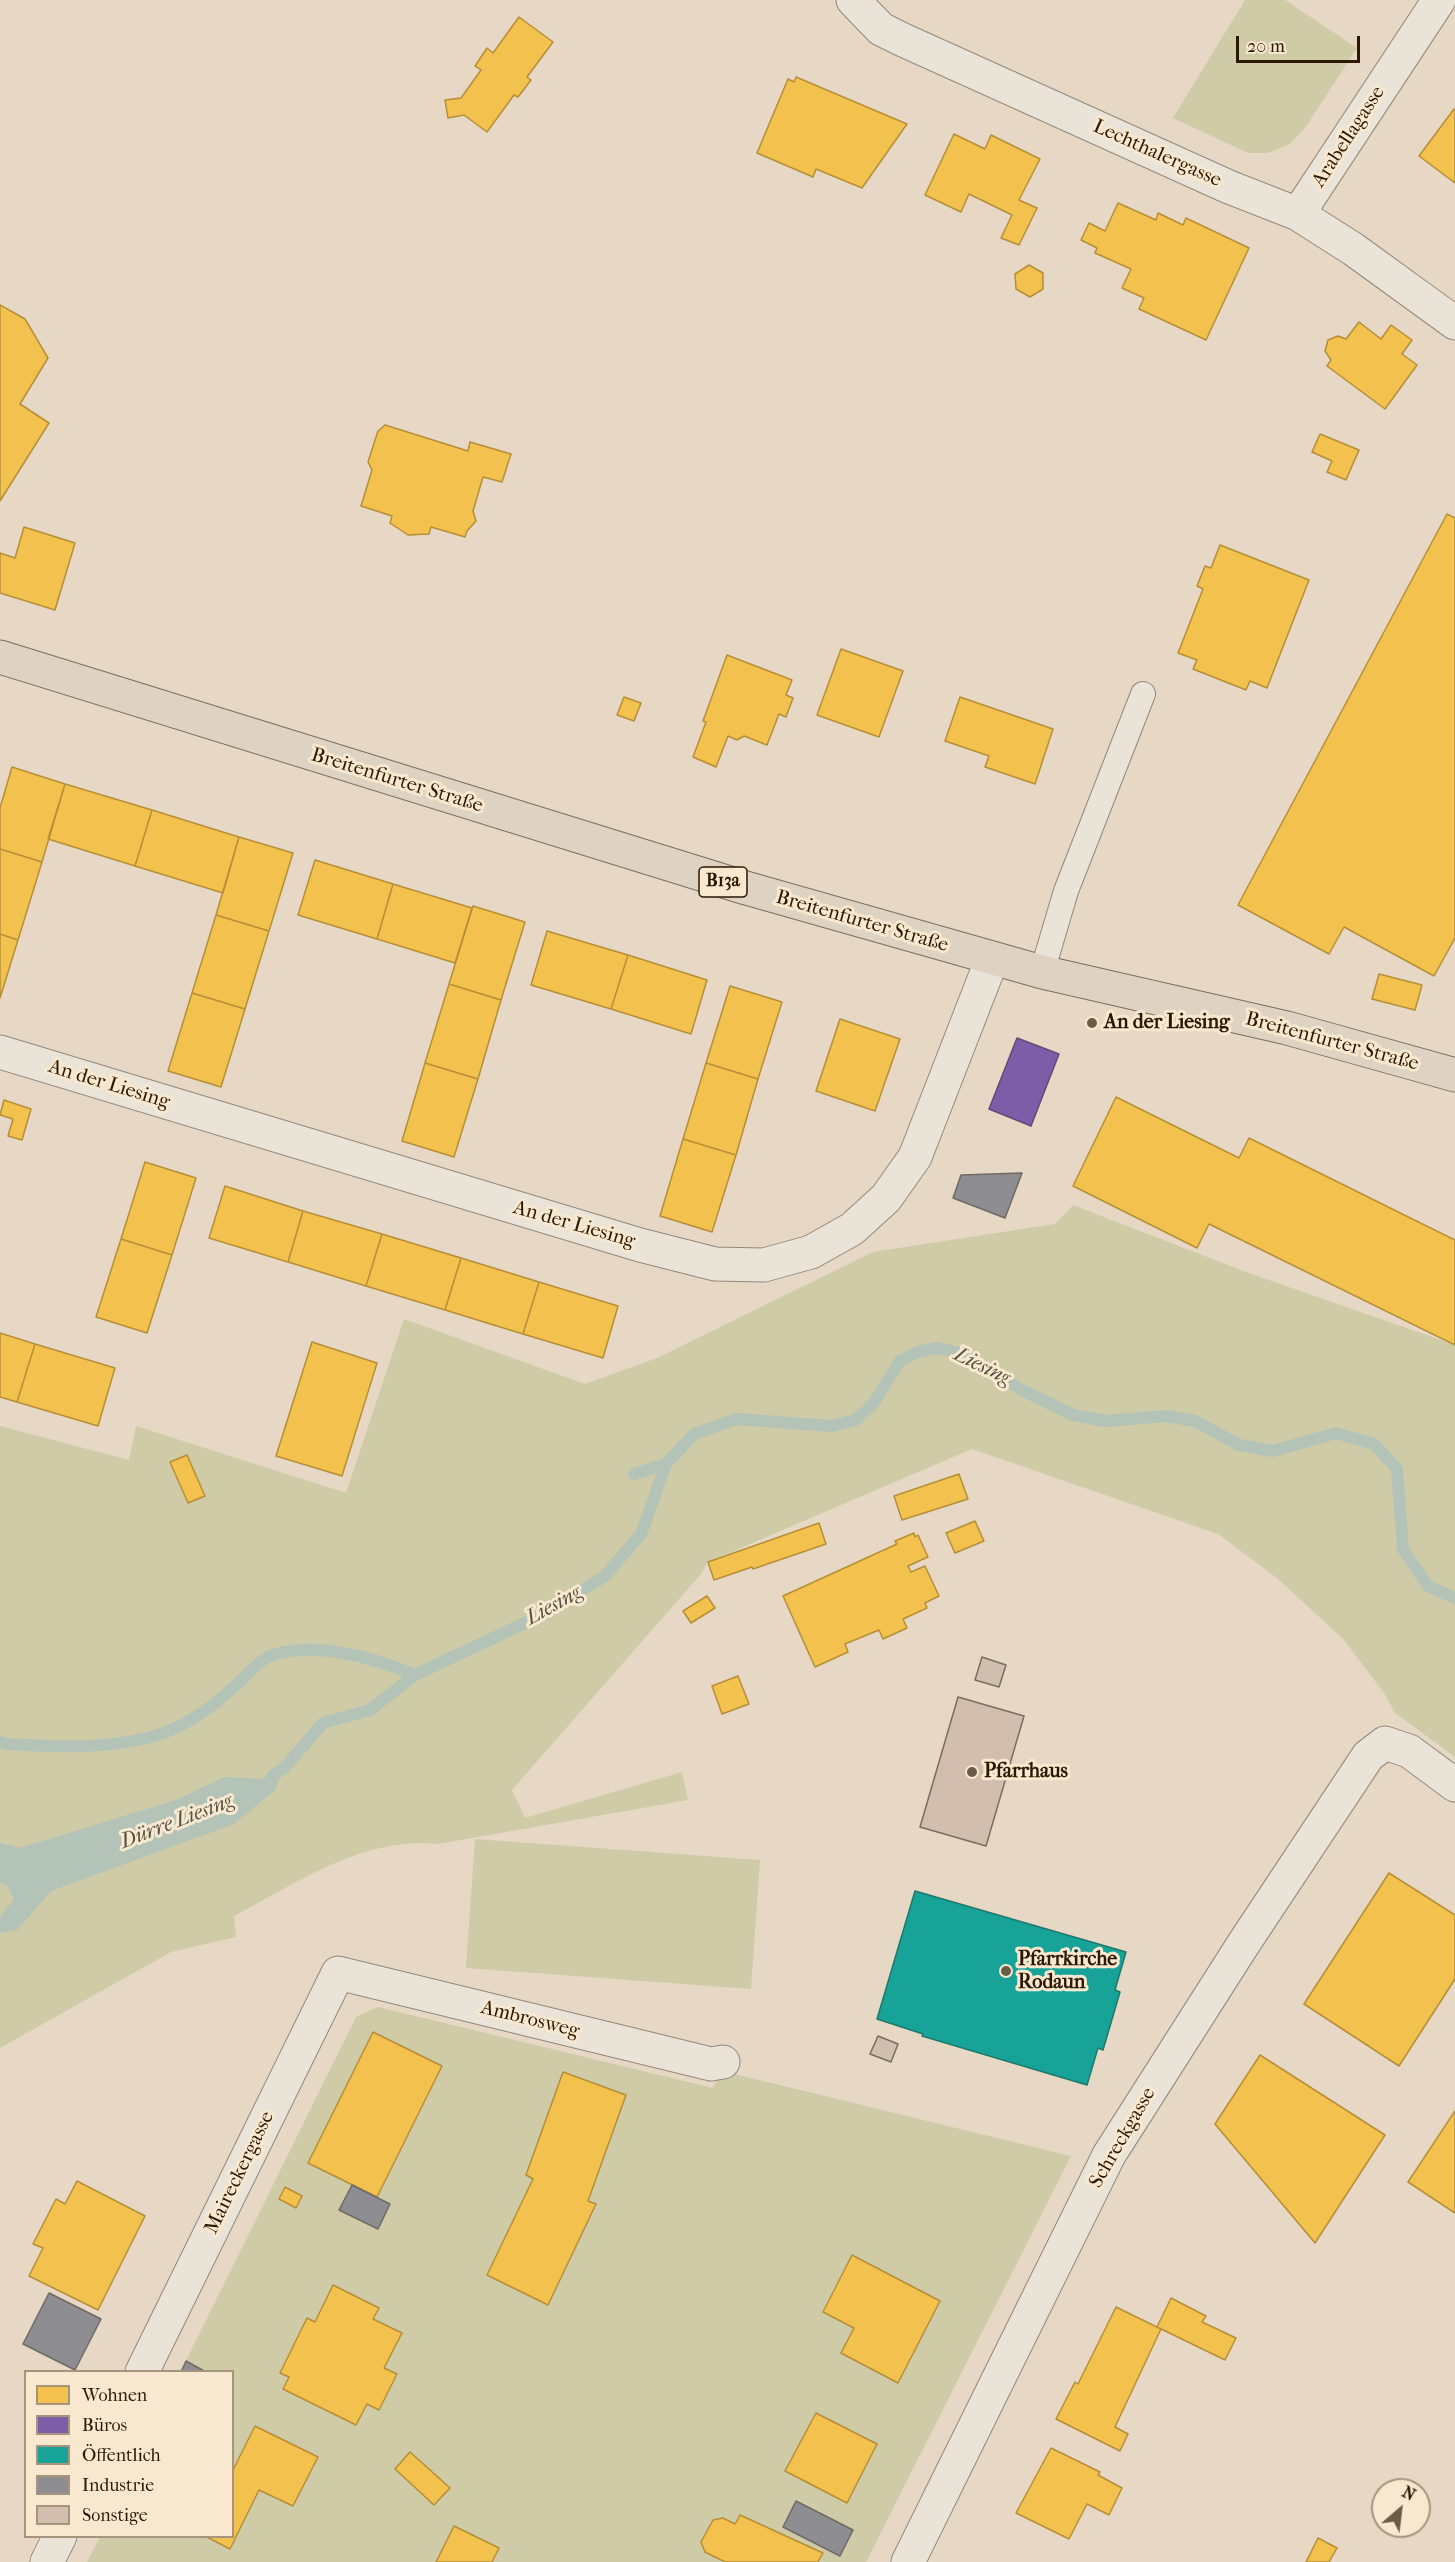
<!DOCTYPE html>
<meta charset="utf-8">
<style>
body{margin:0}
#map{position:relative;width:1455px;height:2562px;overflow:hidden;background:#e6d8c4;font-family:"IM FELL French Canon",serif}
canvas{display:block}
.legend{position:absolute;left:24px;top:2370px;width:210px;height:168px;box-sizing:border-box;background:#f8e8cf;border:2px solid #a6947d;margin:0;padding:8px 10px;list-style:none;font-size:18px;color:#2b1702}
.legend li{display:flex;align-items:center;gap:12px;height:30px}
.legend b{width:30px;border:2px solid #a6947d}
.north{position:absolute;left:1371px;top:2478px;width:60px;height:60px;box-sizing:border-box;background:#f8e8cf;border:2px solid #a6947d;border-radius:50%;rotate:28deg;font-size:16px;font-weight:700;line-height:24px;text-align:center;color:#2b1702}
.north::after{content:'';display:block;margin:auto;width:21px;height:27px;background:#6c5b46;clip-path:polygon(50% 0,100% 100%,50% 72%,0 100%)}
.scale{position:absolute;left:1236px;top:36px;width:124px;height:27px;box-sizing:border-box;border:3px solid #2b1702;border-top:0;padding-left:8px;font-size:18px;line-height:21px;white-space:nowrap;color:#2b1702;-webkit-text-stroke:4px #f8e8cf;paint-order:stroke}
</style>
<div id="map">
<canvas width="1455" height="2562"></canvas>
<ul class="legend">
<li><b style="height:16px;background:#f2c14e"></b>Wohnen</li>
<li><b style="height:16px;background:#7b5ea7"></b>Büros</li>
<li><b style="height:16px;background:#17a398"></b>Öffentlich</li>
<li><b style="height:16px;background:#8d8d92"></b>Industrie</li>
<li><b style="height:16px;background:#d1beaf"></b>Sonstige</li>
</ul>
<div class="north">N</div>
<div class="scale">20 m</div>
</div>
<script>
const c = document.querySelector('canvas').getContext('2d');
c.lineJoin = 'round';
function paint(path, color) {
  c.fillStyle = color;
  c.fill(path, 'evenodd');
}
function strokePath(path, color, width, dash) {
  c.strokeStyle = color;
  c.lineWidth = width;
  c.lineCap = dash ? 'butt' : 'round';
  c.setLineDash(dash || []);
  c.stroke(path);
}
function drawText(font, color, halo, rows, align = 'center') {
  c.font = font + ' "IM FELL French Canon",serif';
  c.lineWidth = 6;
  c.setLineDash([]);
  c.textBaseline = 'middle';
  c.strokeStyle = halo;
  c.fillStyle = color;
  for (const [text, x, y, turn = 0] of rows) {
    c.save();
    c.translate(x, y);
    c.rotate((+turn || 0) * Math.PI / 180);
    c.textAlign = isNaN(turn) ? turn : align;
    if (halo) c.strokeText(text, 0, 0);
    c.fillText(text, 0, 0);
    c.restore();
  }
}
paint(new Path2D(`
 M1245,0H1285L1357,48L1305,128L1290,144L1268,153H1248L1173,118Z
 M1073,1205L1246,1272L1455,1345V1757L1395,1713L1384,1693L1344,1640L1277,1578L1218,1534L972,1449L708,1562L701,1574L512,1790L525,1818L682,1772L688,1800L438,1844C366,1835 296,1883 234,1916L236,1937L171,1952L0,2048V1426L129,1460L136,1426L346,1493L404,1319L585,1384L657,1358L873,1252L1055,1224Z
 M475,1839L760,1860L751,1989L466,1968Z
 M378,2007L713,2088L722,2071L1071,2156L866,2562H87L100,2537L232,2536V2372L181,2371L356,2017Z`), '#cfcba6');
paint(new Path2D(`
 M285,1767L274,1791L234,1824L51,1891L17,1930L0,1933V1917L14,1899L7,1886L0,1883V1843L20,1848L179,1799L224,1777L262,1779Z`), '#b3c3b7');
const homes = new Path2D(`
 M519,17L553,42L527,77L531,80L518,97L514,95L487,132L464,115L448,118L445,100L461,98L481,70L475,66L487,48L493,53Z
 M796,77L907,124L862,188L816,169L813,177L757,153L788,79L794,82Z
 M1454,109L1455,110V183L1419,156Z
 M954,134L985,149L991,135L1040,159L1019,200L1037,208L1019,245L1001,238L1012,215L969,194L961,212L925,195Z
 M1118,203L1156,220L1158,213L1183,225L1186,218L1249,248L1206,340L1139,309L1144,298L1122,288L1131,269L1095,253L1097,248L1081,240L1089,223L1105,231Z
 M1029,265L1043,273V289L1030,297L1016,289L1015,274Z
 M0,305L25,319L48,358L20,404L49,423L0,501Z
 M1359,322L1381,339L1391,325L1412,340L1402,354L1417,365L1385,409L1327,366L1331,360L1325,351L1328,340L1338,336L1346,339Z
 M385,425L468,451L470,442L511,454L502,482L483,477L473,511L476,521L467,531L465,537L431,527L429,534L408,535L390,523L392,516L361,506L372,470L368,462L378,431Z
 M1320,434L1359,450L1346,480L1327,472L1332,461L1312,452Z
 M1447,514L1455,518V938L1434,976L1344,927L1329,954L1238,905Z
 M24,527L75,543L55,610L0,593V553L15,558Z
 M1220,545L1309,580L1267,688L1250,681L1246,690L1193,669L1197,660L1178,653L1203,589L1197,586L1205,566L1211,568Z
 M841,649L903,671L879,737L817,715Z
 M727,655L792,680L786,695L793,698L786,717L779,714L767,745L744,736L737,740L728,736L716,767L693,757L706,722L703,721Z
 M624,697L641,703L634,721L617,715Z
 M960,697L1053,729L1035,784L985,767L989,756L945,741Z
 M12,767L65,784L42,862L0,849V808Z
 M65,784L152,810L135,866L48,839Z
 M152,810L239,837L223,893L135,866Z
 M239,837L293,853L269,931L216,915Z
 M0,849L42,862L18,940L0,934Z
 M315,860L393,884L377,939L298,915Z
 M393,884L472,908L455,963L377,939Z
 M473,906L525,922L501,1000L449,984Z
 M216,915L269,931L245,1009L192,993Z
 M547,931L628,955L611,1009L531,985Z
 M0,934L18,940L0,998Z
 M628,955L707,980L691,1034L611,1009Z
 M1379,974L1422,985L1415,1010L1372,999Z
 M449,984L501,1000L478,1079L425,1063Z
 M730,986L782,1002L758,1079L706,1063Z
 M192,993L245,1009L221,1087L168,1071Z
 M840,1019L900,1039L875,1111L816,1091Z
 M425,1063L478,1079L454,1157L402,1141Z
 M706,1063L758,1079L736,1155L683,1139Z
 M1116,1097L1239,1158L1249,1138L1455,1240V1345L1209,1224L1197,1248L1073,1186Z
 M4,1100L31,1109L22,1140L8,1136L13,1119L0,1115Z
 M683,1139L736,1155L712,1232L660,1216Z
 M145,1162L196,1178L172,1255L121,1239Z
 M225,1186L303,1211L288,1262L209,1238Z
 M303,1211L382,1234L366,1286L288,1262Z
 M382,1234L461,1258L445,1310L366,1286Z
 M121,1239L172,1255L147,1333L96,1317Z
 M461,1258L539,1282L523,1334L445,1310Z
 M539,1282L618,1306L603,1358L523,1334Z
 M0,1333L35,1344L17,1402L0,1397Z
 M312,1342L377,1363L342,1476L276,1456Z
 M35,1344L115,1368L98,1426L17,1402Z
 M187,1455L205,1496L188,1503L170,1462Z
 M959,1474L968,1499L902,1520L894,1496Z
 M975,1521L984,1541L955,1553L946,1533Z
 M819,1523L826,1544L753,1569L752,1567L714,1580L708,1562Z
 M914,1533L915,1537L918,1535L928,1557L908,1566L911,1572L925,1566L939,1596L925,1603L927,1608L903,1619L907,1628L883,1639L879,1630L845,1644L848,1652L815,1667L783,1596L897,1544L895,1541Z
 M707,1596L715,1608L691,1623L683,1611Z
 M738,1676L749,1704L722,1714L712,1686Z
 M1389,1873L1455,1915V1979L1399,2066L1304,2004Z
 M373,2032L442,2066L377,2197L308,2163Z
 M1260,2055L1385,2135L1315,2243L1215,2124Z
 M563,2072L626,2095L588,2201L596,2204L548,2305L487,2275L533,2179L526,2175Z
 M1455,2111V2213L1408,2182Z
 M77,2181L145,2216L98,2310L29,2276L43,2248L33,2244L56,2199L65,2204Z
 M285,2187L302,2196L296,2208L279,2199Z
 M852,2255L940,2301L898,2383L841,2353L854,2328L823,2312Z
 M333,2285L379,2308L373,2319L402,2333L384,2368L397,2374L379,2410L367,2404L356,2425L283,2389L289,2377L280,2373L307,2318L315,2322Z
 M1171,2298L1206,2316L1202,2322L1236,2338L1225,2360L1157,2327Z
 M1116,2307L1161,2329L1115,2427L1128,2434L1120,2451L1056,2419L1075,2382L1078,2384Z
 M816,2413L877,2444L847,2503L785,2471Z
 M255,2426L318,2457L293,2506L259,2490L230,2549L205,2536H232V2472Z
 M1051,2448L1100,2472L1098,2475L1122,2488L1109,2515L1087,2504L1069,2539L1016,2513Z
 M410,2452L450,2488L434,2505L395,2469Z
 M740,2515L823,2553L818,2562H725L705,2552L701,2542L713,2520L723,2518L735,2524Z
 M454,2526L499,2548L492,2562H436Z
 M1318,2538L1337,2548L1329,2562H1306Z`);
paint(homes, '#f2c14e');
strokePath(homes, '#b68e37', 1.5);
const offices = new Path2D(`
 M1017,1038L1059,1054L1031,1126L989,1109Z`);
paint(offices, '#7b5ea7');
strokePath(offices, '#634976', 1.5);
const public = new Path2D(`
 M915,1891L1126,1952L1115,1990L1120,1992L1103,2050L1098,2048L1087,2085L922,2036L923,2034L877,2019Z`);
paint(public, '#17a398');
strokePath(public, '#1d796b', 1.5);
const industry = new Path2D(`
 M1022,1173L1005,1218L953,1198L961,1175Z
 M352,2185L390,2204L378,2229L339,2210Z
 M49,2293L101,2319L75,2370L23,2344Z
 M186,2361L206,2372H181Z
 M796,2501L853,2530L840,2556L783,2527Z`);
paint(industry, '#8d8d92');
strokePath(industry, '#706a67', 1.5);
strokePath(new Path2D(`
 M634,1474L666,1464
 M0,1742L7,1744C57,1747 118,1750 166,1732C192,1722 217,1703 237,1684C246,1676 258,1662 268,1657C310,1639 375,1658 415,1675
 M272,1776L285,1767L323,1723L370,1710L415,1675L546,1613L605,1576L641,1534L666,1464L694,1434L737,1419L832,1426L855,1420L873,1404L900,1361L917,1352L937,1348L961,1353L1020,1389L1073,1415L1105,1421L1167,1416L1195,1421L1239,1445L1273,1451L1336,1433L1374,1444L1397,1469L1403,1549L1428,1586L1455,1598`), '#b3c3b7', 12);
const building = new Path2D(`
 M982,1657L1006,1665L999,1687L975,1680Z
 M958,1697L1024,1716L986,1846L920,1827Z
 M878,2036L898,2044L891,2062L870,2054Z`);
paint(building, '#d1beaf');
strokePath(building, '#786e60', 1.5);
const lane = new Path2D(`
 M1042,972L1066,891L1143,694`);
const street = new Path2D(`
 M853,0L881,29L901,39L1229,187L1298,214L1353,249L1455,323
 M1298,214L1439,0
 M0,1052L640,1245L715,1264L764,1265L811,1252L852,1229L886,1198L915,1157L992,959
 M142,2372L338,1973L711,2064L723,2062
 M47,2562L60,2536
 M908,2562L1109,2155L1244,1943L1368,1756L1385,1743L1409,1751L1455,1785`);
const primary = new Path2D(`
 M0,657L746,888L1042,972L1287,1028L1455,1075`);
strokePath(lane, '#93887a', 26);
strokePath(street, '#93887a', 35);
strokePath(primary, '#786e60', 35);
strokePath(lane, '#eae3d8', 24);
strokePath(street, '#eae3d8', 33);
strokePath(primary, '#ded3c3', 33);
for (const [x, y, r, color] of [
 [1092,1023,6,"#6c5b46"],
 [972,1772,6,"#6c5b46"],
 [1006,1971,6,"#6c5b46"]
]) {
  const dot = new Path2D();
  dot.arc(x, y, r, 0, 2 * Math.PI);
  c.fillStyle = color;
  c.fill(dot);
  strokePath(dot, '#f8e8cf', 2);
}
for (const [x, y, w] of [
 [723,882,48]
]) {
  const box = new Path2D();
  box.roundRect(x - w / 2, y - 15, w, 30, 4.5);
  c.fillStyle = '#f8e8cf';
  c.fill(box);
  strokePath(box, '#2b1702', 1.5);
}
drawText('bold 18px', '#2b1702', null, [
 ["B13a",723,882]
]);
drawText('20px', '#2b1702', '#f8e8cf', [
 ["Arabellagasse",1349,137,-57],
 ["Lechthalergasse",1157,154,24],
 ["Breitenfurter Straße",397,781,17],
 ["Breitenfurter Straße",862,922,16],
 ["Breitenfurter Straße",1332,1042,15],
 ["An der Liesing",109,1085,17],
 ["An der Liesing",574,1225,16],
 ["Ambrosweg",530,2020,14],
 ["Schreckgasse",1123,2138,-60],
 ["Maireckergasse",240,2173,-64]
]);
drawText('bold 20px', '#2b1702', '#f8e8cf', [
 ["An der Liesing",1104,1023],
 ["Pfarrhaus",984,1772],
 ["Pfarrkirche",1018,1960],
 ["Rodaun",1018,1983]
], 'left');
drawText('italic 21px', '#535040', '#f8e8cf', [
 ["Liesing",982,1367,26],
 ["Liesing",554,1606,-29],
 ["Dürre Liesing",177,1822,-21]
]);
</script>
